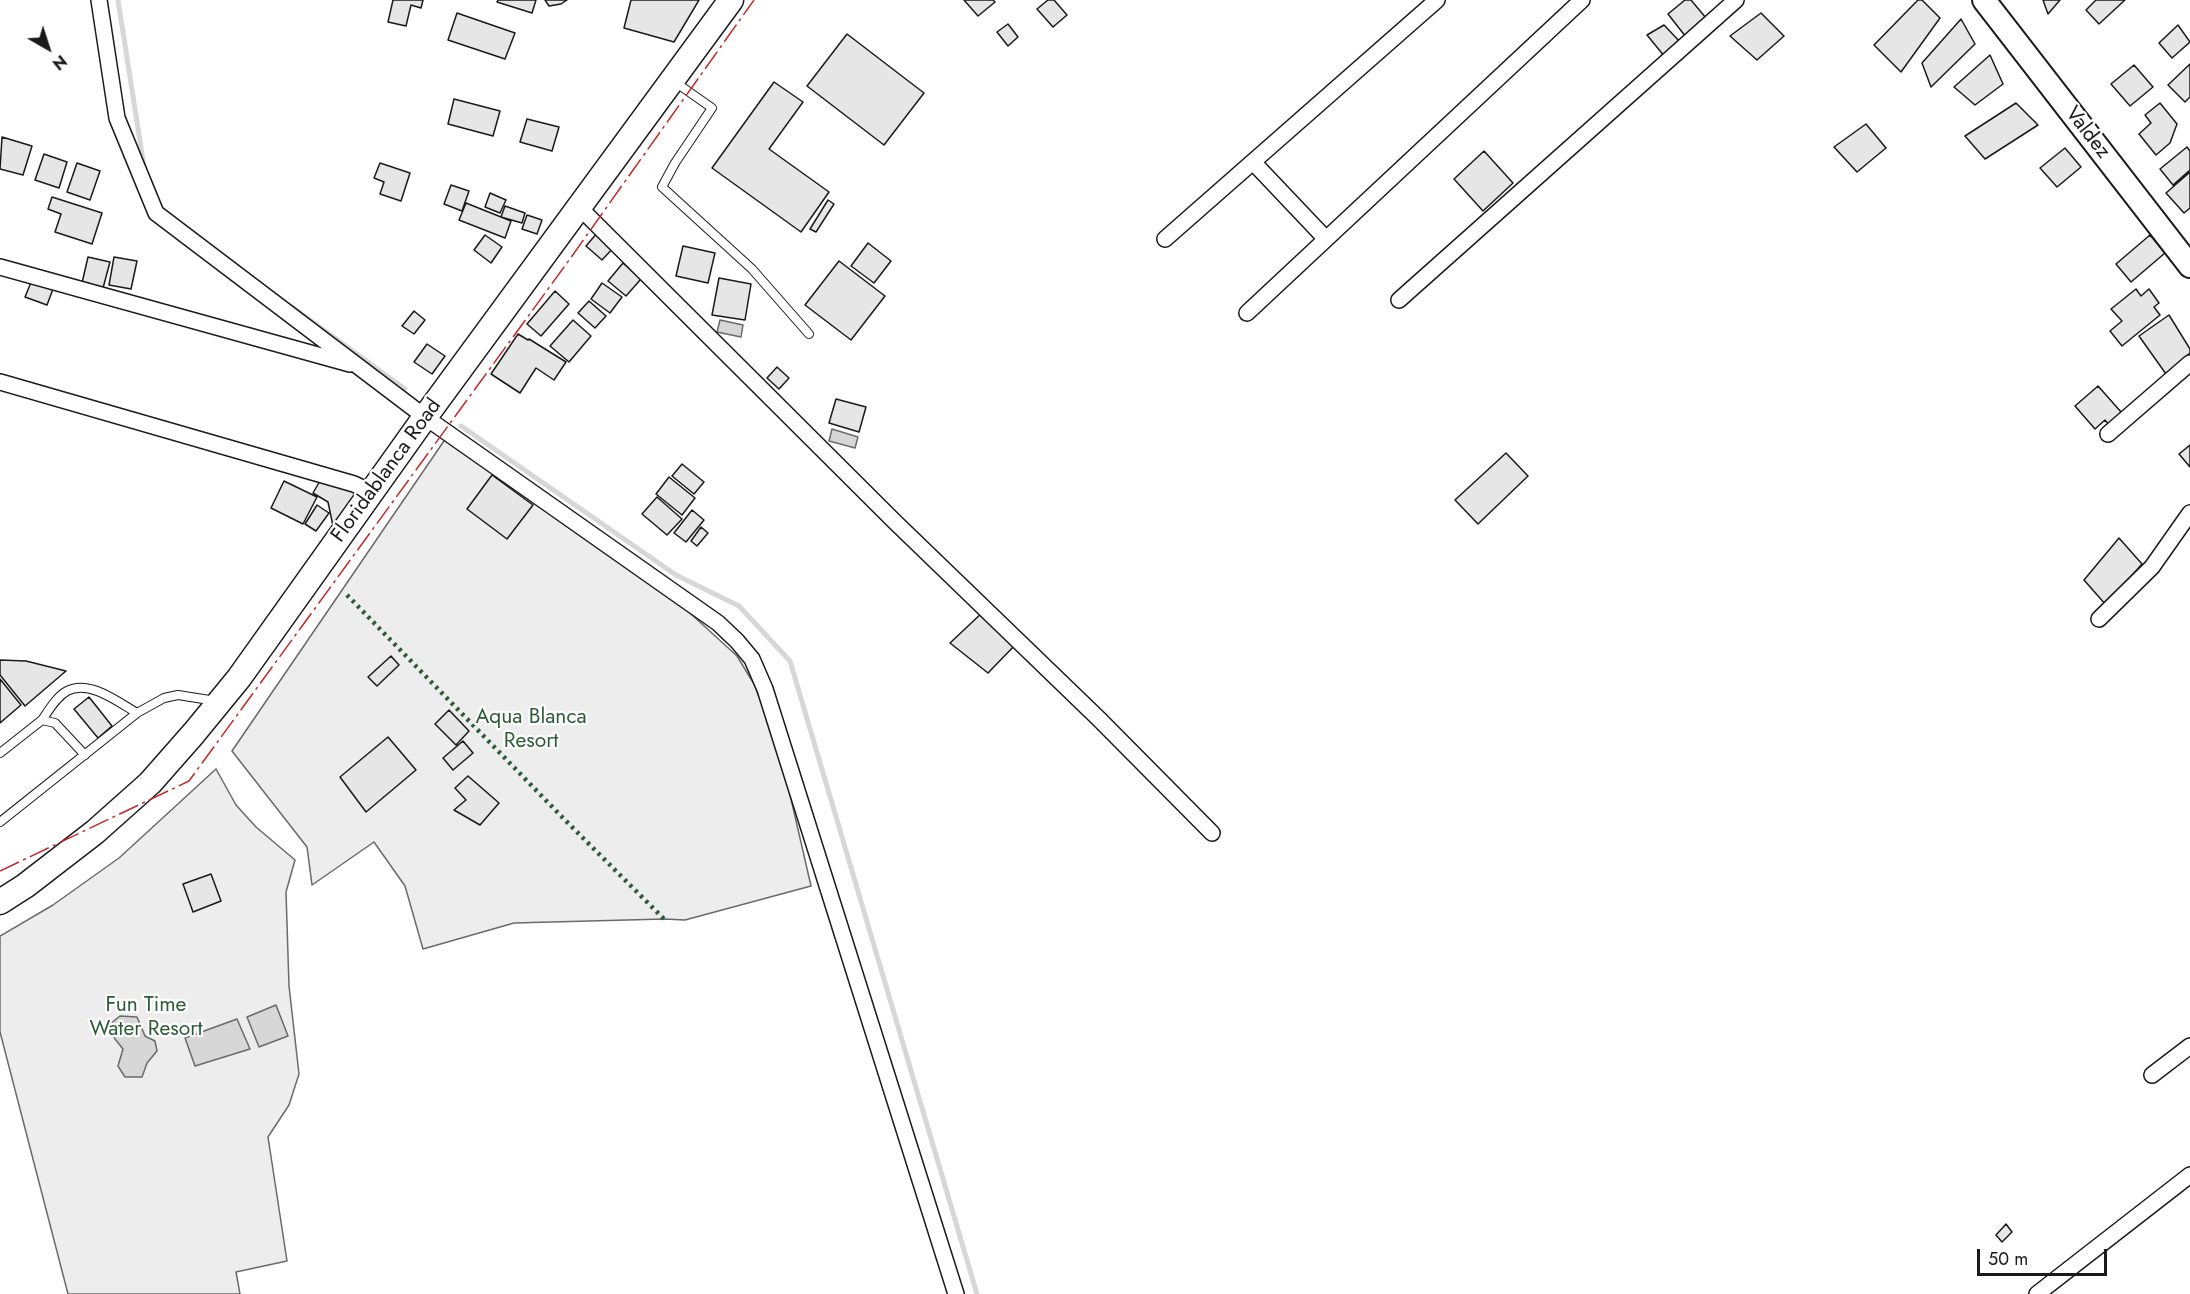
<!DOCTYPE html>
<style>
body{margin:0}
#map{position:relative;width:2190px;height:1294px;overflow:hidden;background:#fff;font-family:Jost,sans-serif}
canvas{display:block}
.north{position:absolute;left:18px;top:18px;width:60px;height:60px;-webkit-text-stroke:4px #fff;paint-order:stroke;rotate:141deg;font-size:16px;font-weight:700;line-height:24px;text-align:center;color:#1a1a1a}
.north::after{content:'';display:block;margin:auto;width:21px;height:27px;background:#1a1a1a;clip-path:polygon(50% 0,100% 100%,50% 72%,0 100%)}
.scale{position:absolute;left:1977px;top:1249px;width:130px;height:27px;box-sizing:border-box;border:3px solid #1a1a1a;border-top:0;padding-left:8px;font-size:18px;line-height:21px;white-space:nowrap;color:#1a1a1a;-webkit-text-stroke:4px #fff;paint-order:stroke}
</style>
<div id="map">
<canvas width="2190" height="1294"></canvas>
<div class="north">N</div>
<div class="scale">50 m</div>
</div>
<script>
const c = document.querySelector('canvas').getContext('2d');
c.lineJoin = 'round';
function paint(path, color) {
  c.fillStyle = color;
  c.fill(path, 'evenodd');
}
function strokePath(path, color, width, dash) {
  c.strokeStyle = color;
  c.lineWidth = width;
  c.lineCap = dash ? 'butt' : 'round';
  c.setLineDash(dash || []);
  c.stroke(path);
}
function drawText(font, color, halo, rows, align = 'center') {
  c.font = font + ' Jost,sans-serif';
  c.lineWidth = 4.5;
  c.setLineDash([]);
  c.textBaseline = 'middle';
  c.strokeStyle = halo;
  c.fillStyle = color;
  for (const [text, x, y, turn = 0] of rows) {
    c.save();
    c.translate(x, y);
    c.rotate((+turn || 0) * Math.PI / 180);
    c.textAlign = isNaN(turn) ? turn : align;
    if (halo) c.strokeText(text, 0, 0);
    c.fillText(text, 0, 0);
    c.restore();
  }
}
const built = new Path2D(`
 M446,438L667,592L737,656L754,684L780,751L811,886L685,920L664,919L514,923L423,949L405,886L374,842L312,885L307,847L232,751Z
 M216,769L236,805L256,827L295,860L286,892L289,986L299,1074L289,1105L268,1137L287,1261L236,1272L240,1294H68L0,1032V936L53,905L119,858Z`);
paint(built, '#ededed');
strokePath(built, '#6a6a6a', 1.5);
const water = new Path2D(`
 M720,320L743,325L741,337L717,332Z
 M832,429L858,437L855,448L829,441Z
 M276,1005L288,1036L259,1047L247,1017Z
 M120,1016L137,1017L145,1036L155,1041L157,1051L147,1063L142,1077H125L118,1066L123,1049L115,1039L110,1024Z
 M237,1019L250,1049L195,1066L185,1038Z`);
paint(water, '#d7d7d7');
strokePath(water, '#6a6a6a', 1.5);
strokePath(new Path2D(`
 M118,0L144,167
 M292,307L405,389
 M461,426L676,575L739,606L790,661L977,1294`), '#d7d7d7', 5);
const building = new Path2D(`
 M393,0H423L421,8L411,5L406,26L388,22Z
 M498,0H536L532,13L497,2Z
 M545,0H567L561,4L549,6Z
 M631,0H699L674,42L624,28Z
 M964,0H993L995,2L978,16Z
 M1048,0H1054L1067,15L1053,27L1037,9Z
 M1685,0H1691L1706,18L1686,37L1668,14Z
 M1918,0H1922L1940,18L1901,72L1874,45Z
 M2043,0H2060L2048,14Z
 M2096,0H2125L2099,24L2086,10Z
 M457,13L515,33L505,59L448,40Z
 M1761,13L1784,36L1757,60L1730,36Z
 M1961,19L1975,44L1931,87L1922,63Z
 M1008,24L1018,37L1008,46L997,32Z
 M1664,25L1683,45L1665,57L1647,35Z
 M2178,25L2190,42L2172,58L2159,43Z
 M847,34L924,93L884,145L807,86Z
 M1990,55L2003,84L1975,105L1954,87Z
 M2190,64V97L2185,102L2168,85Z
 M2134,65L2153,87L2130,106L2111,84Z
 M774,82L803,102L769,149L829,192L801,232L712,168Z
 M454,99L500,111L493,136L448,124Z
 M2016,103L2038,125L1985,159L1965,136Z
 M2160,103L2177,124L2170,143L2156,155L2139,134L2151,123L2145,115Z
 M527,119L559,127L552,151L520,142Z
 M1866,124L1886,148L1857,172L1834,147Z
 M2,137L32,146L23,175L0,169Z
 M2187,147L2190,151V170L2173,185L2160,169Z
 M2065,148L2081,167L2057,187L2040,168Z
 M1484,151L1513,183L1483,211L1454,179Z
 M44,154L67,162L59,188L35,180Z
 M77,163L100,171L90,200L67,192Z
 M380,163L410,173L401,201L380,194L384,182L374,178Z
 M2190,172V208L2184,213L2166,193Z
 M451,185L469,191L462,211L444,204Z
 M490,193L506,200L500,213L485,207Z
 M52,197L102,213L92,244L55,232L61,214L48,209Z
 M828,200L834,204L816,232L810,229Z
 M466,203L511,221L505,238L459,220Z
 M505,206L525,213L522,223L501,217Z
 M527,215L542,220L537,234L522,229Z
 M598,232L615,246L602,260L586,246Z
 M485,235L502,247L491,263L474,250Z
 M2150,235L2165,253L2131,282L2116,264Z
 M868,243L891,261L874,283L851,266Z
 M683,246L715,253L708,283L676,276Z
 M88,257L110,262L103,288L82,283Z
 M114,257L137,261L131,289L109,285Z
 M839,261L885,296L851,340L805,305Z
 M623,263L641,279L626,296L608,281Z
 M719,278L751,284L745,320L712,315Z
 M32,280L53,289L47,305L25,297Z
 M602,283L622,297L610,313L591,299Z
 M2136,289L2141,296L2149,289L2159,303L2154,307L2160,315L2122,346L2110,331L2122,321L2111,309Z
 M555,291L569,304L541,336L527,324Z
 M589,301L606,316L595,328L578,313Z
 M414,311L425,320L414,334L402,326Z
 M2169,315L2190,349V353L2166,374L2139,336Z
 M573,320L591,336L569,362L550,346Z
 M518,334L528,340L529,339L566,362L554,380L536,368L520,393L491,374Z
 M427,344L445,356L432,374L414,362Z
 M777,367L789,378L779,389L767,378Z
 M2098,386L2122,413L2109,425L2105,420L2095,429L2075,406Z
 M836,399L866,407L859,432L829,423Z
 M2190,445V467L2179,454Z
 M1506,453L1528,476L1478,524L1455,500Z
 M682,464L704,482L694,494L672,476Z
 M492,475L533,505L507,539L467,509Z
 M669,477L695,498L682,515L656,494Z
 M321,479L359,492L333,526L328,502L313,493Z
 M284,481L317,497L303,524L271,508Z
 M657,497L682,519L667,535L642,514Z
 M317,505L329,513L316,531L305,524Z
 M692,510L704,520L686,542L674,533Z
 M701,527L708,533L697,546L691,541Z
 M2119,538L2142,564L2106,605L2084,580Z
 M984,611L1017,643L988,673L950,643Z
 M391,656L399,665L377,686L368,677Z
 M0,660L26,661L66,671L25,706L0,675Z
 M0,679L21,705L0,723Z
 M89,697L112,726L98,738L74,709Z
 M449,710L469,731L456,745L435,724Z
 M388,737L416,770L366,812L340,777Z
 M463,741L473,753L453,770L443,758Z
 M468,776L499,803L480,825L454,810L466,800L455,788Z
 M211,874L221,901L193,912L183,884Z
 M2006,1224L2012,1232L2002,1242L1996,1235Z`);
paint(building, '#e6e6e6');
strokePath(building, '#1a1a1a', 1.5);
const lane = new Path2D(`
 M675,82L712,108L675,163L662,187L752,269L809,334
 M42,720C49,710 56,697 67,691C89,679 118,702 137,713
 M0,753L42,720L55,723L85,755
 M0,822L137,713L164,698L178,695L216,701`);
const street = new Path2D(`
 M99,0L117,118L156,213L425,417L718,623L737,641L752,659L765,689L956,1294
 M1253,162L1326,239
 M578,206L894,521L1099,719L1212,833
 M1165,239L1437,0
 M0,267L350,364
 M1399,300L1736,0
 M1247,313L1582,0
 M0,382L354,484L371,492
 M2108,434L2190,363
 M2099,619L2152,567L2190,513
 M2152,1075L2190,1046
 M2037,1294L2190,1175`);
const secondary = new Path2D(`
 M1984,0L2190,266`);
const primary = new Path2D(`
 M0,902L25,886L95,832L150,783L194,733L239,678L425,417L731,0`);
strokePath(lane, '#1a1a1a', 10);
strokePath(street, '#1a1a1a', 18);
strokePath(secondary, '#1a1a1a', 26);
strokePath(primary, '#1a1a1a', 27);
strokePath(lane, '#fff', 8);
strokePath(street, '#fff', 15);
strokePath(secondary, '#fff', 22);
strokePath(primary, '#fff', 24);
strokePath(new Path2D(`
 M347,595L563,818L664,919`), '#2b5a34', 4.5, [3, 4.5]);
strokePath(new Path2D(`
 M0,871L189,781L567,263L754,0`), '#c62828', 1.5, [21, 4.5, 3, 4.5]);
drawText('21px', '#1a1a1a', '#fff', [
 ["Valdez",2087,133,52],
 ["Floridablanca Road",387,471,-54]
]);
drawText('21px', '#2b5a34', '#fff', [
 ["Aqua Blanca",531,718],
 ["Resort",531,742],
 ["Fun Time",146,1006],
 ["Water Resort",146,1030]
]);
</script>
